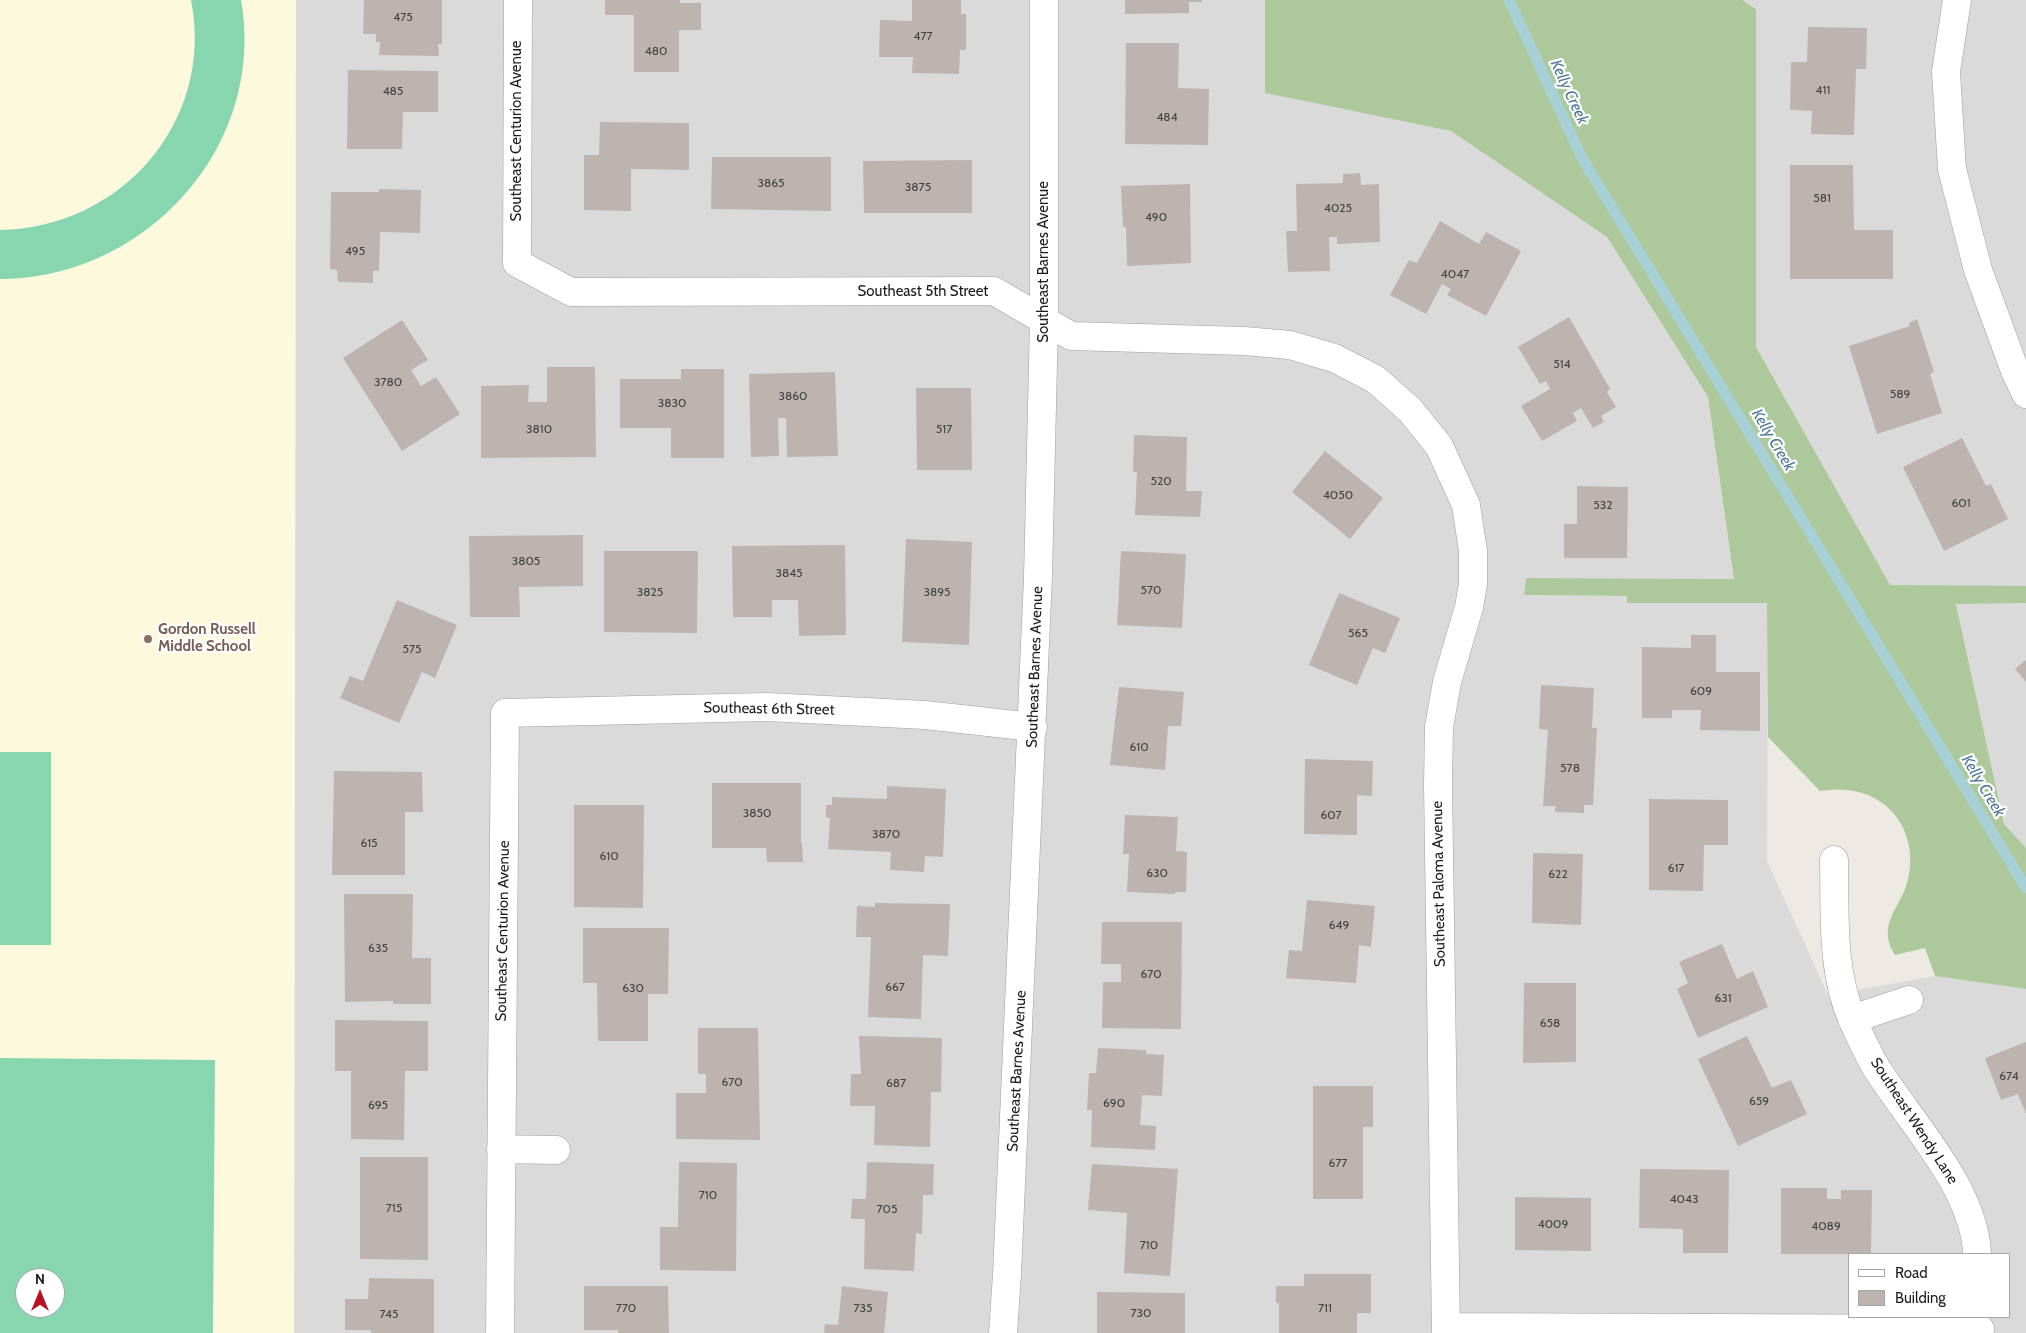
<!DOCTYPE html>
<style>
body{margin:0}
#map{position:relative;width:2026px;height:1333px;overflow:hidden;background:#ede9e3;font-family:Cabin,sans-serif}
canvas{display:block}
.legend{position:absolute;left:1848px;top:1253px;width:162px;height:65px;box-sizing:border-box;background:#fff;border:1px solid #a5a5a5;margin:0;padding:6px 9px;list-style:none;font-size:15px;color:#1d1d1d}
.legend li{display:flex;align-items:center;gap:10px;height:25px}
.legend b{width:25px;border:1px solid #a5a5a5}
.north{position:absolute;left:15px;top:1268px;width:50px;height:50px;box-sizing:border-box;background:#fff;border:1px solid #a5a5a5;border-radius:50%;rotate:0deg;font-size:14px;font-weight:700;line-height:20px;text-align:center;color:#1d1d1d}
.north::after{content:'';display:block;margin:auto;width:18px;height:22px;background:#b91121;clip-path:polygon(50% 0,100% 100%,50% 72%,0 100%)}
</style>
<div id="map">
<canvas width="2026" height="1333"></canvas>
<ul class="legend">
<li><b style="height:6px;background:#fff"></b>Road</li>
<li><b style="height:14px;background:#bdb4b0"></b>Building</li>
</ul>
<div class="north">N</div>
</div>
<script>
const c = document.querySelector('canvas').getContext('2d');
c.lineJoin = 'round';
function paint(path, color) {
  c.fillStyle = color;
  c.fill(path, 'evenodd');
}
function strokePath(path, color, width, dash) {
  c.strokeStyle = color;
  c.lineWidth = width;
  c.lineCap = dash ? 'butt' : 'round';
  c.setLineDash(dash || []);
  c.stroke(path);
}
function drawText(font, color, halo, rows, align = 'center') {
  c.font = font + ' Cabin,sans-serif';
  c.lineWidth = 4.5;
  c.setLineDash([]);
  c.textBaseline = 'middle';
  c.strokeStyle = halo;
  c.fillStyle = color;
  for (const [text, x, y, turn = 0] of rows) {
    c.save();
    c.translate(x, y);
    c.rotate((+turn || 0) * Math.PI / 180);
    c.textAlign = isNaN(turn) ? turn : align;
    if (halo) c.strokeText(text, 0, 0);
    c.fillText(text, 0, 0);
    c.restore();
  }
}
paint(new Path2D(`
 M296,0H1265V93L1451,131L1607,237L1708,397L1734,579L1527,578L1524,595L1627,596L1628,603H1768L1767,861L1828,995L1935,976L2026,989V1333H294ZM1850,1254H2010V1317H1850Z
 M1742,0H2026V586H1890L1756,347V10Z
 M1956,603H2026V848L2004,824Z`), '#dbdada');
paint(new Path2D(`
 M0,0H296L294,1333H0ZM25,1278H55V1308H25Z`), '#fcf9dd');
paint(new Path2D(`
 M1265,0H1742L1756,9V347L1890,585L2026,586V603L1956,604L2004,824L2026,848V989L1935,976L1925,948L1895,955C1878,928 1895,913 1905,889C1916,860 1910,825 1885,805C1866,790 1844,787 1820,791L1768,737L1767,603H1627V596L1524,595L1526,578L1734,579L1708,397L1607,237L1451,131L1265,93Z`), '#adc99b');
paint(new Path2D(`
 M191,0H241C267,147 145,279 0,279V230C121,228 215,122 191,0Z
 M0,752H51V945H0Z
 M0,1058L215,1060L213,1333H0ZM25,1278H55V1308H25Z`), '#87d6b0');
strokePath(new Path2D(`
 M1509,0L1582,158L2026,888`), '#a7d1d7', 11);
paint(new Path2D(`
 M364,0H442V44H438L439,56L379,55L380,42H376V34H363Z
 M605,0H680V3H701V30H679V72H634V15H605Z
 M912,0H961V14H966V50H960L959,74L912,73L913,57H879L880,20L912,21Z
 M1125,0H1202V2H1189V13L1125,14Z
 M1808,27L1867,28L1866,69H1856L1854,135L1811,134L1812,111L1790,110L1791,62H1807Z
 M1126,43H1179L1178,88L1209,89L1208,145L1125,144Z
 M348,70L438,71V112H403L402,149H347Z
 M600,122L689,123V170L631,169V211L584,210V155H599Z
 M712,157H831V211L711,209Z
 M972,160V213H864L863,161Z
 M1790,165H1853L1854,230H1893V279H1790Z
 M1360,173L1361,185L1379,184L1380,242L1337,244V237H1329L1330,271L1288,272L1286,231H1297L1296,184L1343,183V174Z
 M1190,184L1191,263L1127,266L1126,227H1123L1121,186Z
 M379,189L421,190L420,233L380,232L379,271H373V283L338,282L337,270L330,269L331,192H379Z
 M1440,221L1479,244L1486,232L1521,251L1486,316L1447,295L1451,289L1442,284L1426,314L1390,295L1409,260L1417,263Z
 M1569,317L1610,389L1607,392L1616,407L1601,416L1604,422L1593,428L1581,408L1573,413L1577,421L1542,441L1521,406L1550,389L1546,381L1540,384L1518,347Z
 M1917,319L1934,372L1930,374L1942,413L1877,434L1849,346L1910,326L1909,323Z
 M402,320L428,360L411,370L421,386L436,377L460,414L402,451L343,358Z
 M547,367H595L596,457L481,458V386L529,385L528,402H547Z
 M681,369H724V458H671V428H620V379H681Z
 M835,372L838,456L787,457L786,418H778L779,456L751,457L749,374Z
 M916,388H971L972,470H917Z
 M1134,435L1187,437L1186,491H1202L1200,517L1135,515L1137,472H1133Z
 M1962,438L1986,486L1991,484L2008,519L1944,551L1903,467Z
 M1325,451L1383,498L1350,539L1292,492Z
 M1577,486L1628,487L1627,558H1564V524H1577Z
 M583,535V586L519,587L520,617H470L469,536Z
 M906,539L972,542L969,645L902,642Z
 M845,545L846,635L799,636L798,600H772V617H733L732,546Z
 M604,551H698L697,633L604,632Z
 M1121,551L1186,554L1182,628L1117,625Z
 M1339,593L1400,618L1385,653L1373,648L1357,685L1309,665Z
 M397,600L457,625L435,678L422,672L399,723L340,698L350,676L363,681Z
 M1691,635H1716V672H1760V731L1700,730L1701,710H1672V718H1642V647L1691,648Z
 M2026,660V682L2015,669Z
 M1541,685L1594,688L1592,728H1597L1593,805H1584V813L1555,812L1556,806H1543L1548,730L1539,729Z
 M1119,687L1184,692L1181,726H1168L1165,770L1110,765Z
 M1305,759L1373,761L1372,796L1357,795V835L1304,834Z
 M334,771L422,772L423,812H405V875H332Z
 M712,783H801V843H802L803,862H767L766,848H712Z
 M887,786L946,789L943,857L925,856L924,872L890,870L891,852L828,849L830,818L826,817V805H832V797L887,799Z
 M1649,799L1728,800V845H1704L1703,891L1649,890Z
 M574,805H644L643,908L574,907Z
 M1125,815L1178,817L1176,851L1187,852L1186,892H1175V894L1127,892L1129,854H1123Z
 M1533,853L1583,854L1581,925L1532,923Z
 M344,894H413L412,958H431V1004H393V1001L345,1002Z
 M1307,900L1375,906L1371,947L1359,945L1356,983L1286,978L1289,950L1302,951Z
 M875,903L950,904L948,956L923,955L921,1019L868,1017L871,937H856L857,906L875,907Z
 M1102,922H1182L1181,1029L1102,1028L1103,982H1121V964H1101Z
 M583,928H669L668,994H648V1041H598L597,983H583Z
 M1722,944L1737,979L1753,971L1768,1007L1698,1038L1677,989L1688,983L1679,962Z
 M1524,983H1576V1062L1523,1063Z
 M335,1020L428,1021V1071H405L404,1140L351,1139V1071H335Z
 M698,1028H758L760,1140L676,1139V1093H706V1074H698Z
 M859,1036L942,1038L941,1092H931L930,1147L874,1145L875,1106H850L851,1074H861Z
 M1747,1036L1772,1088L1791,1080L1807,1114L1738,1146L1698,1059Z
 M2026,1042V1114L2018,1094L2001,1100L1985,1058Z
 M1098,1048L1146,1050V1054L1164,1055L1162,1096L1142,1095L1140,1125L1156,1126L1155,1150L1091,1147L1092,1110H1087L1089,1073H1096Z
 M1313,1086H1373V1127H1363V1199H1313Z
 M360,1157H428V1260L360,1259Z
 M679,1162L737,1163L736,1271L660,1270V1227H678Z
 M867,1162L934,1164L933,1195H923L922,1234L916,1233L914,1271L864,1269L865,1219H851L852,1199H866Z
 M1092,1164L1178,1169L1170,1276L1124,1273L1127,1213L1088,1210Z
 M1640,1169L1729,1170L1728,1253H1683V1229L1639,1228Z
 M1781,1188H1827V1199H1841V1190H1872L1871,1254H1781Z
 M1515,1197L1591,1198V1251L1515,1250Z
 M1304,1274H1371V1313H1357V1333H1279V1303H1276V1286H1304Z
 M369,1278L434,1279V1333H371V1330H345V1299H368Z
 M584,1286H668L669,1333H618V1330H584Z
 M842,1286L888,1292L884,1333H824L825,1324L838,1325Z
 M1097,1292L1185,1293V1333H1097Z`), '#bdb4b0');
const minor = new Path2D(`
 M518,0L517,263L571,292L994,291L1071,336L1244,341L1290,345L1334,358L1375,379L1410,410L1439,446L1466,505L1473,551V584L1469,607L1447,682L1439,727L1438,784L1446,1333
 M1957,0L1946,72L1952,169L1978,270L2015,371L2026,394
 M1834,860C1835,913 1831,972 1853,1021C1861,1038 1869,1057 1879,1072C1913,1125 1975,1190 1977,1254
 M1852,1019L1909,1000
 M501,1149L556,1150
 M1446,1327L1980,1329
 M500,1333L505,713L767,707L925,715L1033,727
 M1003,1333L1007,1274L1038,577L1044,321V0`);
strokePath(minor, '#9e9e9e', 29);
strokePath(minor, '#fff', 28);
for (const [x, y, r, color] of [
 [148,639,5,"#8d6e63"]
]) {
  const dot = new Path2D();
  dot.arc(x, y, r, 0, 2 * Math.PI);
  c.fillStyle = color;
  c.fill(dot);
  strokePath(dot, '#fff', 2);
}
drawText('12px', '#454342', null, [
 ["475",403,17],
 ["477",923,36],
 ["480",656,51],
 ["411",1823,90],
 ["485",393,91],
 ["484",1167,117],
 ["3865",771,183],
 ["3875",918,187],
 ["581",1822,198],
 ["4025",1338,208],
 ["490",1156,217],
 ["495",355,251],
 ["4047",1455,274],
 ["514",1562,364],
 ["3780",388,382],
 ["589",1900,394],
 ["3860",793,396],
 ["3830",672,403],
 ["3810",539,429],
 ["517",944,429],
 ["520",1161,481],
 ["4050",1338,495],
 ["601",1961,503],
 ["532",1603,505],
 ["3805",526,561],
 ["3845",789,573],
 ["570",1151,590],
 ["3825",650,592],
 ["3895",937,592],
 ["565",1358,633],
 ["575",412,649],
 ["609",1701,691],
 ["610",1139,747],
 ["578",1570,768],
 ["3850",757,813],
 ["607",1331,815],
 ["3870",886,834],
 ["615",369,843],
 ["610",609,856],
 ["617",1676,868],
 ["630",1157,873],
 ["622",1558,874],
 ["649",1339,925],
 ["635",378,948],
 ["670",1151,974],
 ["667",895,987],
 ["630",633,988],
 ["631",1723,998],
 ["658",1550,1023],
 ["674",2009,1076],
 ["670",732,1082],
 ["687",896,1083],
 ["659",1759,1101],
 ["690",1114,1103],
 ["695",378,1105],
 ["677",1338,1163],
 ["710",708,1195],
 ["4043",1684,1199],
 ["715",394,1208],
 ["705",887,1209],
 ["4009",1553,1224],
 ["4089",1826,1226],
 ["710",1149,1245],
 ["770",626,1308],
 ["735",863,1308],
 ["711",1325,1308],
 ["730",1141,1313],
 ["745",389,1314]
]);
drawText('15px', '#1d1d1d', '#fff', [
 ["Southeast Centurion Avenue",517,131,-90],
 ["Southeast Barnes Avenue",1044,262,-90],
 ["Southeast 5th Street",923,292],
 ["Southeast Barnes Avenue",1035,667,-88],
 ["Southeast 6th Street",769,709,1],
 ["Southeast Paloma Avenue",1439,884,-91],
 ["Southeast Centurion Avenue",503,931,-89],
 ["Southeast Barnes Avenue",1017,1071,-87],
 ["Southeast Wendy Lane",1914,1121,57]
]);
drawText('bold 15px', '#785e54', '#fff', [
 ["Gordon Russell",158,630],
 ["Middle School",158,647]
], 'left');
drawText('italic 16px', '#4c7895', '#fff', [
 ["Kelly Creek",1569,92,65],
 ["Kelly Creek",1773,440,59],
 ["Kelly Creek",1983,786,59]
]);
</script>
